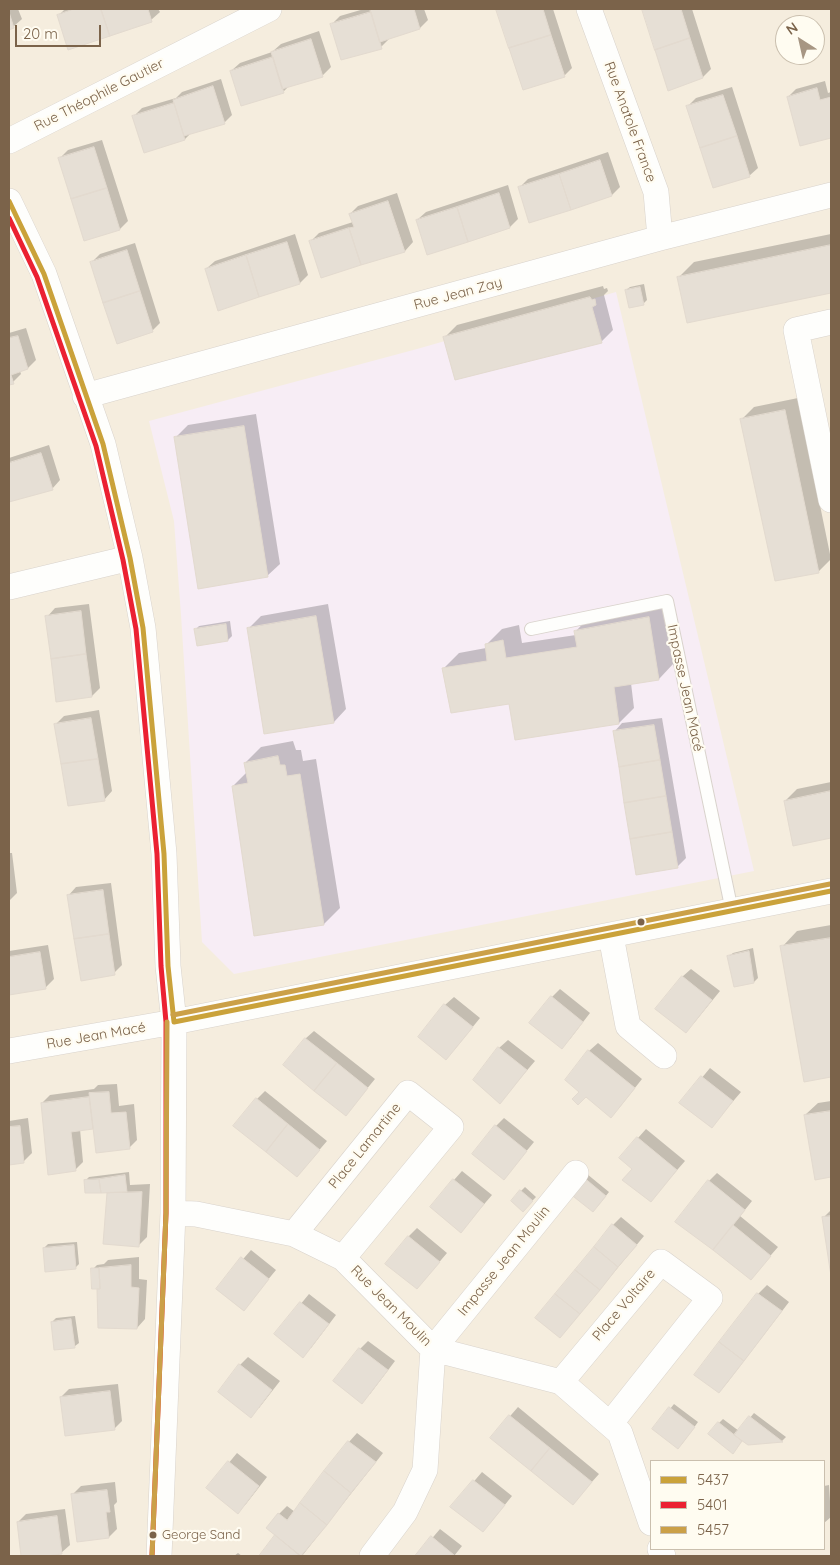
<!DOCTYPE html>
<meta charset="utf-8">
<style>
body{margin:0}
#map{position:relative;width:840px;height:1565px;overflow:hidden;background:#f9f6ee;font-family:Quicksand,sans-serif}
canvas{display:block}
.frame{position:absolute;inset:0;border:10px solid #7b634a;pointer-events:none}
.legend{position:absolute;left:650px;top:1460px;width:175px;height:90px;box-sizing:border-box;background:#fffcf1;border:1px solid #cabfae;margin:0;padding:6px 9px;list-style:none;font-size:15px;color:#7b634a}
.legend li{display:flex;align-items:center;gap:10px;height:25px}
.legend b{width:25px;border:1px solid #cabfae}
.north{position:absolute;left:775px;top:15px;width:50px;height:50px;box-sizing:border-box;background:#fffcf1;border:1px solid #cabfae;border-radius:50%;rotate:325deg;font-size:14px;font-weight:700;line-height:20px;text-align:center;color:#7b634a}
.north::after{content:'';display:block;margin:auto;width:18px;height:22px;background:#a79683;clip-path:polygon(50% 0,100% 100%,50% 72%,0 100%)}
.scale{position:absolute;left:15px;top:25px;width:86px;height:22px;box-sizing:border-box;border:2px solid #7b634a;border-top:0;padding-left:6px;font-size:15px;line-height:18px;white-space:nowrap;color:#7b634a;-webkit-text-stroke:4px #fffcf1;paint-order:stroke}
</style>
<div id="map">
<canvas width="840" height="1565"></canvas>
<div class="frame"></div>
<ul class="legend">
<li><b style="height:6px;background:#caa23a"></b>5437</li>
<li><b style="height:6px;background:#eb2132"></b>5401</li>
<li><b style="height:6px;background:#cba048"></b>5457</li>
</ul>
<div class="north">N</div>
<div class="scale">20 m</div>
</div>
<script>
const c = document.querySelector('canvas').getContext('2d');
c.lineJoin = 'round';
function paint(path, color) {
  c.fillStyle = color;
  c.fill(path, 'evenodd');
}
function strokePath(path, color, width, dash) {
  c.strokeStyle = color;
  c.lineWidth = width;
  c.lineCap = dash ? 'butt' : 'round';
  c.setLineDash(dash || []);
  c.stroke(path);
}
function drawText(font, color, halo, rows, align = 'center') {
  c.font = font + ' Quicksand,sans-serif';
  c.lineWidth = 4.5;
  c.setLineDash([]);
  c.textBaseline = 'middle';
  c.strokeStyle = halo;
  c.fillStyle = color;
  for (const [text, x, y, turn = 0] of rows) {
    c.save();
    c.translate(x, y);
    c.rotate((+turn || 0) * Math.PI / 180);
    c.textAlign = isNaN(turn) ? turn : align;
    if (halo) c.strokeText(text, 0, 0);
    c.fillText(text, 0, 0);
    c.restore();
  }
}
paint(new Path2D(`
 M9,9H831V1556H9ZM785,25H815V55H785ZM651,1461H824V1549H651Z`), '#f5edde');
paint(new Path2D(`
 M616,292L754,871L234,974L202,942L181,615L174,521L149,421L417,349Z`), '#f7edf5');
paint(new Path2D(`
 M9,9H18L22,19L13,27L9,28Z
 M65,9H158L160,12L151,20L59,15Z
 M364,9H424L428,20L420,28L389,38V39L381,47L332,24L340,16Z
 M498,9H553L572,68L564,76Z
 M644,9H692L711,69L703,77L669,89Z
 M319,31L331,67L322,76L289,86L283,92L231,71L240,63L272,52L281,44Z
 M221,79L232,115L224,123L191,133L185,139L144,152L133,117L142,108L176,98L182,92Z
 M825,81L828,93L831,92V136L801,145L788,97L796,89Z
 M732,87L758,168L749,176L688,106L696,98Z
 M102,140L128,221L120,229L60,158L68,150Z
 M608,152L620,187L612,195L520,187L528,179Z
 M508,185L518,219L510,227L417,220L426,212Z
 M397,193L413,242L405,251L322,276L310,242L319,233L353,222L350,214L358,206Z
 M295,234L308,275L300,283L206,269L215,261Z
 M831,234V292L688,321L678,278L694,262Z
 M135,243L160,323L152,331L92,262L100,254Z
 M644,284L647,300L643,304L626,290L630,287Z
 M603,286L604,289L607,288L608,291L604,295L613,330L601,342L445,337L457,325Z
 M26,328L36,360L28,368L20,371L21,374L13,382L9,384V333Z
 M798,398L831,559L818,572L742,419L754,407Z
 M256,414L280,564L267,576L176,437L188,425Z
 M49,445L60,480L52,489L9,501V458Z
 M664,602L674,663L659,679L631,683L634,708L619,723L510,703L444,668L459,653L486,648V645L502,629L519,625L522,643L576,635V631L591,615Z
 M89,604L100,688L92,696L47,617L55,608Z
 M328,604L346,709L334,722L265,733L249,628L261,616Z
 M230,621L232,636L228,640L195,630L199,626Z
 M99,710L112,791L104,800L56,724L64,716Z
 M662,718L686,858L677,867L614,732L622,723Z
 M293,741L296,750H301L303,761L316,759L340,908L324,924L255,934L233,786L247,772L245,763L261,747Z
 M831,782V837L794,845L785,801L797,789Z
 M9,853H12L17,893L9,901Z
 M111,883L122,965L114,973L68,896L76,887Z
 M831,925V1076L805,1081L782,947L797,931Z
 M48,945L54,979L45,988L9,994V951Z
 M753,948L758,978L754,982L729,956L733,953Z
 M691,969L720,991L694,1023L682,977Z
 M560,989L590,1013L570,1039L552,997Z
 M454,997L480,1018L454,1050L445,1005Z
 M314,1031L375,1079L346,1114L305,1039Z
 M508,1040L535,1061L500,1102L499,1048Z
 M598,1043L642,1079L619,1108L581,1092L589,1051Z
 M710,1068L741,1092L711,1127L681,1103Z
 M117,1084L119,1106L134,1104L137,1140L129,1148L94,1128L80,1129L83,1162L75,1170L42,1103L50,1095L94,1089L98,1085Z
 M265,1091L327,1141L297,1176L257,1099Z
 M831,1101V1176L816,1178L805,1115L818,1103Z
 M28,1118L32,1153L24,1161L9,1163V1121Z
 M504,1118L534,1142L504,1178L496,1126Z
 M646,1129L685,1161L651,1200L633,1169L638,1138Z
 M462,1171L492,1195L461,1231L454,1180Z
 M129,1172L130,1185L150,1184L147,1237L139,1245L108,1194L110,1192L85,1181L89,1177Z
 M717,1173L752,1201L740,1216L778,1247L751,1278L709,1181Z
 M587,1174L609,1192L597,1207L571,1193Z
 M525,1187L536,1197L523,1210L521,1191Z
 M831,1210V1268L823,1218Z
 M621,1217L644,1236L568,1328L613,1225Z
 M417,1228L447,1253L425,1279L409,1236Z
 M77,1242L79,1264L75,1268L44,1248L48,1244Z
 M251,1250L276,1270L243,1310L217,1289Z
 M139,1257V1279L147,1280L145,1319L137,1328L98,1288L93,1269L97,1265L104,1264L108,1260Z
 M767,1285L789,1302L727,1383L719,1392L696,1374L758,1294Z
 M309,1294L336,1315L311,1348L276,1334Z
 M75,1316L79,1343L75,1346L52,1322L56,1318Z
 M368,1341L395,1361L370,1394L360,1349Z
 M248,1357L280,1381L259,1408L240,1365Z
 M118,1384L122,1421L114,1429L61,1397L69,1389Z
 M674,1404L698,1422L682,1444L654,1429Z
 M518,1407L599,1474L573,1503L492,1437Z
 M754,1413L786,1437L782,1441L748,1444L743,1440L736,1448L719,1423L723,1419L739,1431Z
 M357,1433L383,1453L302,1556H260L276,1535L279,1514L287,1506L295,1512L349,1442Z
 M237,1453L267,1477L246,1504L238,1512L208,1488Z
 M482,1472L512,1496L491,1522L452,1507Z
 M115,1482L117,1502L114,1505L117,1529L109,1537L73,1494L81,1486Z
 M829,1485L831,1517L824,1523V1486Z
 M65,1509L70,1545L61,1553L38,1556H23L18,1522L26,1514Z
 M440,1529L462,1546L454,1556H417Z
 M238,1553L242,1556H234Z`), '#0003');
const building = new Path2D(`
 M74,9H101L110,36L68,50L57,15Z
 M101,9H148L152,22L110,36Z
 M370,9H414L420,29L380,42Z
 M496,9H543L551,35L509,48Z
 M642,9H681L690,38L655,50Z
 M9,12L14,28L9,30Z
 M371,12L382,49L341,60L330,24Z
 M551,35L565,77L523,90L509,48Z
 M690,38L703,78L668,91L655,50Z
 M311,39L323,77L282,89L271,52Z
 M273,57L284,93L241,106L230,71Z
 M213,86L225,124L184,136L173,100Z
 M817,88L820,100L831,97V138L800,146L787,97Z
 M723,95L737,136L700,148L686,106Z
 M174,103L185,140L144,153L132,116Z
 M737,136L750,177L713,188L700,148Z
 M94,147L107,188L71,199L58,158Z
 M600,160L612,196L571,210L559,174Z
 M559,174L571,210L529,223L518,187Z
 M107,188L120,230L84,241L71,199Z
 M499,193L510,228L468,242L457,207Z
 M388,201L405,252L361,265L349,228L354,227L349,214Z
 M457,207L468,242L427,255L416,220Z
 M349,228L361,265L321,278L309,241Z
 M287,242L300,284L259,297L246,255Z
 M831,245V293L687,323L677,277Z
 M127,250L140,291L103,303L90,262Z
 M246,255L259,297L218,311L205,269Z
 M640,287L644,305L629,308L625,290Z
 M140,291L153,332L117,344L103,303Z
 M590,297L592,300L595,299L596,305L592,307L602,343L455,380L443,337Z
 M18,336L28,369L11,375L14,384L9,385V338Z
 M785,410L819,573L775,581L740,419Z
 M244,426L268,577L198,589L174,437Z
 M41,453L53,490L9,502V463Z
 M81,611L86,654L51,659L45,616Z
 M316,616L334,723L264,734L247,628Z
 M649,617L659,680L614,687L619,724L515,740L509,704L451,713L442,668L487,661L485,644L503,640L506,658L577,647L574,631Z
 M226,624L228,641L197,646L194,629Z
 M86,654L92,697L56,702L51,659Z
 M91,718L98,759L61,764L54,724Z
 M654,725L660,760L619,767L613,731Z
 M278,756L280,765H285L287,776L300,774L324,925L254,936L232,786L248,783L244,763Z
 M98,759L105,801L68,806L61,764Z
 M660,760L666,796L624,803L619,767Z
 M831,791V838L793,846L784,801Z
 M666,796L672,832L630,839L624,803Z
 M672,832L678,868L636,875L630,839Z
 M103,890L109,934L74,939L67,895Z
 M109,934L115,975L81,981L74,939Z
 M831,938V1077L804,1082L780,946Z
 M749,951L754,983L734,987L727,956Z
 M40,952L46,989L9,995V957Z
 M682,976L712,1000L686,1033L655,1009Z
 M551,996L583,1022L562,1049L529,1023Z
 M444,1004L473,1027L446,1060L418,1037Z
 M305,1038L337,1063L314,1091L283,1065Z
 M498,1047L527,1070L500,1104L473,1080Z
 M588,1050L635,1088L611,1118L586,1097L578,1105L572,1099L579,1092L565,1080Z
 M337,1063L368,1088L346,1116L314,1091Z
 M701,1076L733,1101L712,1128L679,1103Z
 M109,1092L111,1113L126,1112L130,1149L96,1153L89,1093Z
 M89,1097L93,1129L71,1132L76,1171L48,1175L41,1103Z
 M256,1098L288,1124L266,1152L233,1126Z
 M831,1111V1177L815,1180L804,1115Z
 M288,1124L320,1150L297,1177L266,1152Z
 M495,1125L527,1151L504,1180L472,1154Z
 M20,1126L24,1163L9,1165V1127Z
 M637,1137L677,1170L651,1202L622,1180L632,1169L619,1158Z
 M125,1175L127,1192L101,1193L99,1179Z
 M582,1176L606,1196L593,1212L569,1193Z
 M99,1179L101,1193H85L84,1180Z
 M453,1179L484,1204L461,1233L430,1207Z
 M708,1180L745,1210L713,1250L675,1222Z
 M520,1190L533,1201L523,1212L511,1201Z
 M142,1192L139,1247L103,1244L107,1193Z
 M831,1216V1276L822,1217Z
 M612,1224L637,1245L618,1267L594,1247Z
 M733,1225L771,1256L751,1280L713,1250Z
 M408,1236L440,1262L417,1289L385,1264Z
 M74,1245L76,1269L45,1272L43,1248Z
 M594,1247L618,1267L600,1290L575,1270Z
 M241,1257L269,1279L244,1311L216,1289Z
 M131,1265V1287L139,1288L137,1329L98,1328L97,1289H100L99,1268Z
 M91,1268H99L100,1289H92Z
 M575,1270L600,1290L580,1314L555,1294Z
 M757,1293L782,1311L744,1361L719,1342Z
 M555,1294L580,1314L560,1338L535,1318Z
 M300,1302L329,1324L303,1358L274,1334Z
 M71,1319L75,1348L54,1350L51,1322Z
 M719,1342L744,1361L719,1393L694,1375Z
 M359,1348L388,1370L362,1404L333,1381Z
 M239,1364L272,1390L251,1418L218,1392Z
 M110,1391L115,1430L65,1436L60,1397Z
 M669,1407L695,1427L678,1449L652,1429Z
 M509,1415L550,1448L531,1471L490,1438Z
 M749,1416L783,1442L748,1445L734,1435Z
 M718,1422L742,1441L733,1454L708,1434Z
 M348,1441L376,1462L351,1493L324,1471Z
 M550,1448L592,1482L573,1505L531,1471Z
 M228,1461L259,1486L238,1514L206,1488Z
 M324,1471L351,1493L327,1525L300,1503Z
 M473,1480L505,1505L483,1532L450,1507Z
 M107,1490L110,1512H106L109,1538L77,1542L71,1494Z
 M300,1503L327,1525L301,1556L266,1528L278,1513L287,1520Z
 M57,1516L62,1554L47,1556H21L17,1522Z
 M275,1535L300,1556H259Z
 M431,1536L454,1555L453,1556H415Z`);
paint(building, '#e6dfd5');
strokePath(building, '#e3dacf', 1);
const service = new Path2D(`
 M531,629L667,601L732,911`);
const minor = new Path2D(`
 M589,9L656,192L660,238
 M9,141L269,9
 M9,201L44,274L103,444L130,558L143,628L164,854L168,966L174,1022L173,1213L159,1556
 M831,322L796,330L831,500
 M85,396L660,238L831,195
 M9,587L130,558
 M611,936L628,1026L664,1056
 M9,1051L174,1022L831,891
 M173,1213L196,1214L294,1234L343,1258L433,1349L561,1382L620,1433L651,1523
 M294,1234L408,1093L451,1127L343,1258
 M561,1382L661,1262L710,1298L610,1424
 M660,1549L663,1556
 M372,1556L405,1512L425,1470L433,1349L576,1173`);
strokePath(service, '#d9d3cc', 14);
strokePath(minor, '#d9d3cc', 26);
strokePath(service, '#fefefc', 12);
strokePath(minor, '#fefefc', 25);
strokePath(new Path2D(`
 M9,201L44,274L103,444L130,558L143,628L164,854L168,966L174,1022
 M174,1022L831,891`), '#caa23a', 5);
strokePath(new Path2D(`
 M9,218L37,277L96,446L123,560L136,629L157,854L161,966L166,1022V1213L152,1556`), '#eb2132', 5);
strokePath(new Path2D(`
 M173,1015L830,884
 M152,1556L166,1213L167,1022`), '#cba048', 5);
for (const [x, y, r, color] of [
 [641,922,4.5,"#7b634a"],
 [153,1535,4.5,"#7b634a"]
]) {
  const dot = new Path2D();
  dot.arc(x, y, r, 0, 2 * Math.PI);
  c.fillStyle = color;
  c.fill(dot);
  strokePath(dot, '#fffcf1', 2);
}
drawText('13px', '#7b634a', '#fffcf1', [
 ["George Sand",162,1535]
], 'left');
drawText('14px', '#7b634a', '#fffcf1', [
 ["Rue Théophile Gautier",99,95,-27],
 ["Rue Anatole France",630,122,70],
 ["Rue Jean Zay",458,294,-15],
 ["Impasse Jean Macé",685,688,78],
 ["Rue Jean Macé",96,1036,-10],
 ["Place Lamartine",365,1146,-51],
 ["Impasse Jean Moulin",504,1261,-51],
 ["Place Voltaire",624,1305,-50],
 ["Rue Jean Moulin",391,1306,45]
]);
</script>
